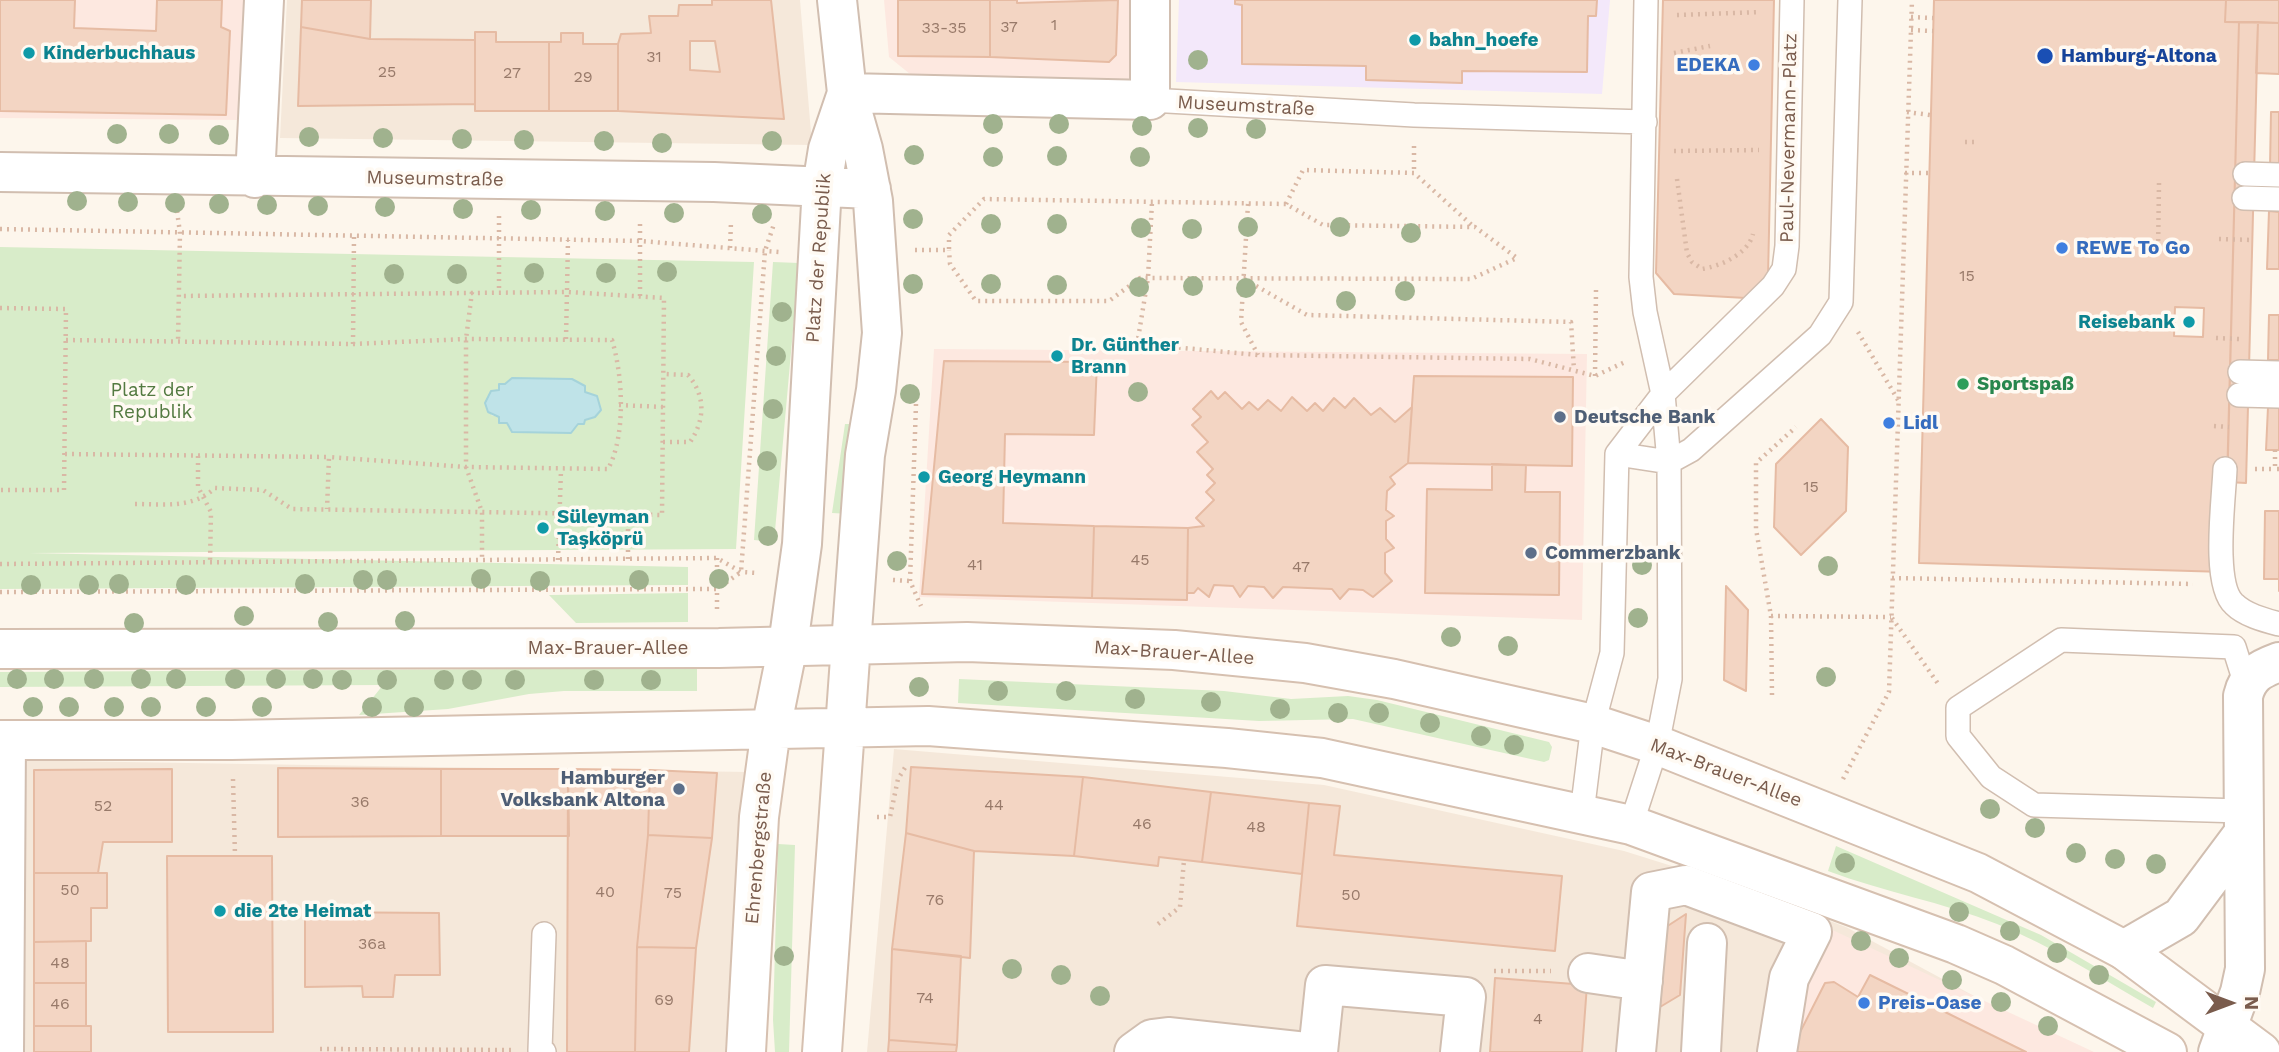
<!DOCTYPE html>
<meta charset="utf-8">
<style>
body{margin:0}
#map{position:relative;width:2279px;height:1052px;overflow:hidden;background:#fdf6ec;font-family:"Work Sans",sans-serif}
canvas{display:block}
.north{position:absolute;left:2195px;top:968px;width:70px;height:70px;-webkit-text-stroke:5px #fffaf3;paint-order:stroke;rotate:90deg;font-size:19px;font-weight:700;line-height:28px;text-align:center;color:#7a5c4d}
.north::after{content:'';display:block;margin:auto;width:24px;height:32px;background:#7a5c4d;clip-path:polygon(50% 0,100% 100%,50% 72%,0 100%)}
</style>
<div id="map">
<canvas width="2279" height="1052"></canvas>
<div class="north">N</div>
</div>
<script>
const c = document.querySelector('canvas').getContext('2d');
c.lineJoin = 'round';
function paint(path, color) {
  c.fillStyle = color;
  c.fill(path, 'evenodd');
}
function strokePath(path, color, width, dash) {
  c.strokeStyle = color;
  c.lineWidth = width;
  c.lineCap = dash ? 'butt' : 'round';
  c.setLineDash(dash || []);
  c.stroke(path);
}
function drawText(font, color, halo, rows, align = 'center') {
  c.font = font + ' "Work Sans",sans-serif';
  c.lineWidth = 7;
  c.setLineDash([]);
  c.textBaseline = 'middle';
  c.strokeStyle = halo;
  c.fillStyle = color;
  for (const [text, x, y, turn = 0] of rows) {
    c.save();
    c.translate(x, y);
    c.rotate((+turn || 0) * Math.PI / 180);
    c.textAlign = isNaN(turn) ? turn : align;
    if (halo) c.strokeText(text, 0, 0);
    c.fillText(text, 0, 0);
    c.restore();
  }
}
paint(new Path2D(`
 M287,0H800L812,145L280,138Z
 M894,749L1324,785L1624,851L1739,887L1846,927L2078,1052H867Z
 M0,760L748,772L725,1052H0Z`), '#f5e8da');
paint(new Path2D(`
 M0,0H246L240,120L0,118Z
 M884,0H1150L1131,82L910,74L889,57Z
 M934,349L1587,354L1582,620L919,597Z
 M1826,927L2094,1052H1783Z`), '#fde8e0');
paint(new Path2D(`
 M1179,0H1610L1602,94L1176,82Z`), '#f3e8fa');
paint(new Path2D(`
 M0,247L754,262L736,549L29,553L688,567V585L0,589ZM499,390L585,392L599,413L578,424L499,423V417L491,415Z
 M773,262L799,263L774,542L754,540Z
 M845,424H857L850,514L832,513Z
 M688,593V622L576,623L549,595Z
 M697,668V691H564L529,694L448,709L359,715L383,685L0,687V672Z
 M959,679L1224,691L1291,699L1348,696L1377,700L1549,742L1552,747L1549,760L1544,762L1353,719L1259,721L958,703Z
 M778,844L795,845L789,1052H775L773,1020Z
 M1836,846L2041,935L2156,1002L2153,1008C2102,979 2052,946 1997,924C1942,902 1884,892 1828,871Z`), '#d8ecc9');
const water = new Path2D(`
 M512,378L572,379L585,386V392L597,396L601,410L595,417L585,420L584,424H578L571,433L512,432L507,423H499V417L488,412L485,403L491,391L499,390V384H505Z`);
paint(water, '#bfe3e8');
strokePath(water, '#a5d3da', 2);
const building = new Path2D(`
 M0,0H75L74,28L156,31L157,0H222L221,27L230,31L226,115L0,111Z
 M302,0H371L370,39L301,27Z
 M712,0H771L784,119L618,111V44L621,34L651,33L649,16H678L679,5H712ZM690,41H715L720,72L690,70Z
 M898,0H990V57L898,56Z
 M990,0H1017V3L1118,0L1116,55L1109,62L990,57Z
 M1235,0H1597L1596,16H1588L1587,72L1462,71V83L1366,80V66L1242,64V5L1235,4Z
 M1663,0H1774L1768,278L1746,298L1674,294L1656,273Z
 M1934,0H2226L2225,22H2239L2225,572L1919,563Z
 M2226,0H2279V23L2225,22Z
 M2239,22H2258L2246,483L2227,482Z
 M2258,22L2279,23V74L2256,73Z
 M301,27L370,39L475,40V104L298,106Z
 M475,32H496V42H549V111H475Z
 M561,33H583V44H618V111H549V42H561Z
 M2271,112H2279V167H2270Z
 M2269,211L2279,212V269H2267Z
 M2175,307L2204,308L2203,337L2174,336Z
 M2269,315H2279V360H2268Z
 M944,361L1097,362L1094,435L1005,434L1003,523L1094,526L1092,598L922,594Z
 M1414,376L1573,377L1572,466L1408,463Z
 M1211,391L1218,399L1225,392L1242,409L1249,402L1258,410L1268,400L1281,411L1292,397L1307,411L1315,403L1323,411L1334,398L1345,408L1354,398L1371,415L1380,408L1395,422L1412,407L1408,463L1390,477L1395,484L1387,491L1386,510L1394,516L1386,521V539L1394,548L1385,553V573L1392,581L1373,597L1363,590L1349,589L1340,599L1332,589L1283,587L1273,598L1264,587L1248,586L1240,597L1233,586L1214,585L1209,597L1198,588L1194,593H1187L1188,528L1204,526L1196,518L1214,500L1206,492L1215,483L1207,475L1213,469L1197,452L1208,442L1192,425L1201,417L1193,409Z
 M2268,407H2279V450H2266Z
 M1821,419L1848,447L1846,511L1801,555L1774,527L1776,464Z
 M1492,464L1526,465L1525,492H1560L1559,595L1425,593L1427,489L1492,490Z
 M2265,511H2279V591V579H2264Z
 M1094,526L1188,528L1187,600L1092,598Z
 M1726,586L1748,610L1746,691L1724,680Z
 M911,767L1083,777L1074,856L974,851L906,833Z
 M278,768L441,769V836L278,837Z
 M172,769V842H103L98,873H34V770Z
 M441,769H568L569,836H441Z
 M568,769L650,770L648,835L637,947L635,1052H567Z
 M650,770L717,773L712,838L648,835Z
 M1083,777L1211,792L1202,862L1159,857L1158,866L1074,856Z
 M1211,792L1309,803L1302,874L1202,862Z
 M1309,803L1340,806L1334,855L1562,876L1555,951L1297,926Z
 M906,833L974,851L970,958L892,949Z
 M648,835L712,838L696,948L637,947Z
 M167,856H272L273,1032H168Z
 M34,873H107V908H91V941L34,942Z
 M305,912L439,913L440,975H395L393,997H363L362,986L305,987Z
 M1686,914L1680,995L1660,1007L1666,927Z
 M86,941V983H34V942Z
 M637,947L696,948L689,1052H635Z
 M892,949L961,956L957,1045L889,1040Z
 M1870,975L2026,1052H1790L1825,983L1834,982L1858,997Z
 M1495,978L1587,985L1582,1052H1490Z
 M34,983H86V1026H34Z
 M34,1026H91V1052H34Z
 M889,1040L957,1045L956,1052H888Z`);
paint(building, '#f3d5c3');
strokePath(building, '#e6bba3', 2);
const lane = new Path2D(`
 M1150,100L1414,115L1645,122
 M2245,174L2279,175
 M2244,198L2279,199
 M2240,372L2279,373
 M2239,395L2279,396
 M1617,454L1669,462
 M1669,462L1691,450L1820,335L1841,302L1850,0
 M2225,469C2224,498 2212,584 2234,604C2245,615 2264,620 2279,624
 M2242,811L2034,805L1991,777L1958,736V708L2061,640L2234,647L2246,685
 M1582,813L1593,724L1612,653L1617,454L1663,394L1773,286L1784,269L1787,246L1792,0
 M1631,825L1657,745L1670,679L1669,462L1663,394L1645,312L1641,277L1646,0
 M544,934L540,1050L544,1052`);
const street = new Path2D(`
 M837,0L847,93L863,149L873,201L882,333L876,390L865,455L851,644
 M847,93L1150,100V0
 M0,172L714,182L871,189
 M255,178L264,0
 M788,645L802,544L822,186L828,149L847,93
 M2124,950L2181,917L2243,834
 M1588,973L1643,981
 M4,1052L6,740
 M1134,1052L1152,1039L1168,1037L1306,1052
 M1318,1052L1325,985L1466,997L1460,1052
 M1636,1052L1651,892L1686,885L1812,932L1789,978L1777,1052
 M1701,1052L1707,943
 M2218,1052L2240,992L2245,969L2243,696C2248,675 2260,669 2279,662`);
const secondary = new Path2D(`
 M0,649L719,648L967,642L1174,650L1305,663L1394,679L1593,724L1657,745L1978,873L2124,950L2261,1052
 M0,740H232L928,726L1227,748L1322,758L1631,825L1956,944L2004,965L2167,1052
 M746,1052L759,817L771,729L788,645
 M822,1052L851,644`);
strokePath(lane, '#d1beb0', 26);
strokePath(street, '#d1beb0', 42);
strokePath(secondary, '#d6c0b0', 42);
strokePath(new Path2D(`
 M1677,15L1760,12
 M1911,17L1933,18
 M1911,30L1933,31
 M1674,53L1710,46
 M1907,112L1930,115
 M1965,142H1979
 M1414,146V173
 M1674,151L1759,150
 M1905,173H1929
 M1677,179L1687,253L1692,262L1702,269C1721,266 1748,254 1753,234
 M1248,204L1241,322L1258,355
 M1286,204L1303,170L1414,173L1474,227
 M177,211L180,233L178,342
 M499,216V292
 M0,229L640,241L779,252
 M2219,239L2253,240
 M730,248L731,222
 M915,250H949V235L984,199L1286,204L1323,225L1475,227L1517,258L1471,279L1140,278L1109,301H976L950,264L949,250
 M2158,255L2159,183
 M1244,279L1307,315L1571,322L1574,370
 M472,292L466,339V467L482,512V560
 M640,296V221
 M0,308L66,309L64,490H0
 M1858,332L1898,400
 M2216,338L2239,339
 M566,339L568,240
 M66,340L353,344L466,339L612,340C623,376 626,436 608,469L466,467L329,457L327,509
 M1109,341L1258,355L1530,359L1595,376L1625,362
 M353,344L354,237
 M1137,345L1148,278L1152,202
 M1595,376L1596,290
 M916,404L910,581L921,606
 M619,405L663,407
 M2214,426L2229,427
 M663,442H690C705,420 706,396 688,375L664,374
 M2275,450V469H2279
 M65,454L329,457
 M198,456V487L211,512L210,563
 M2255,469H2275
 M135,504C164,504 192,509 215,488L263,490L292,509L662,515L664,298L568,292L179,296
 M628,515V559
 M717,558V609
 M558,560L561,470
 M0,564L717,558L741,572L758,573
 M1892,578L2193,584
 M893,580L910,581
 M0,592L717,589L741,572L765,251L774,224
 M1771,616L1891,617
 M1892,618L1939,685
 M1772,695L1771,616L1756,529V463L1796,427
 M233,779L235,856
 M1843,779L1889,692L1912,0
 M877,817H890L898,779L906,766
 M1158,924L1180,907L1184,860
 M1494,971H1551
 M320,1049L511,1050`), '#d9b8a5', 4.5, [2, 5]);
strokePath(lane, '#fff', 23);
strokePath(street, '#fff', 38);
strokePath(secondary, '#fff', 38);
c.fillStyle = '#a0b28e';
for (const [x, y] of [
 [1198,60],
 [993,124],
 [1059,124],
 [1142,126],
 [1198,128],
 [1256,129],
 [117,134],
 [169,134],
 [219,135],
 [309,137],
 [383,138],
 [462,139],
 [524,140],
 [604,141],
 [772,141],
 [662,143],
 [914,155],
 [1057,156],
 [993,157],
 [1140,157],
 [77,201],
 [128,202],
 [175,203],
 [219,204],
 [267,205],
 [318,206],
 [385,207],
 [463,209],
 [531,210],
 [605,211],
 [674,213],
 [762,214],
 [913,219],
 [991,224],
 [1057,224],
 [1248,227],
 [1340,227],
 [1141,228],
 [1192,229],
 [1411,233],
 [667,272],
 [534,273],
 [606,273],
 [394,274],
 [457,274],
 [913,284],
 [991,284],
 [1057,285],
 [1193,286],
 [1139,287],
 [1246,288],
 [1405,291],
 [1346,301],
 [782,312],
 [776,356],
 [1138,392],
 [910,394],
 [773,409],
 [767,461],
 [768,536],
 [897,561],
 [1642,565],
 [1828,566],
 [481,579],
 [719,579],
 [363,580],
 [387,580],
 [639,580],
 [540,581],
 [119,584],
 [305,584],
 [31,585],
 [89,585],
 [186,585],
 [244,616],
 [1638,618],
 [405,621],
 [328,622],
 [134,623],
 [1451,637],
 [1508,646],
 [1826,677],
 [17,679],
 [54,679],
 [94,679],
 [141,679],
 [176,679],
 [235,679],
 [276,679],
 [313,679],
 [342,680],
 [387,680],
 [444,680],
 [472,680],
 [515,680],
 [594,680],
 [651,680],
 [919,687],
 [998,691],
 [1066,691],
 [1135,699],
 [1211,702],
 [33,707],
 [69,707],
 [114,707],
 [151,707],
 [206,707],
 [262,707],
 [372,707],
 [414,707],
 [1280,709],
 [1338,713],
 [1379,713],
 [1430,723],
 [1481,736],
 [1514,745],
 [1990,809],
 [2035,828],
 [2076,853],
 [2115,859],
 [1845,863],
 [2156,864],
 [1959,912],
 [2010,931],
 [1861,941],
 [2057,953],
 [784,956],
 [1899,958],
 [1012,969],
 [1061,975],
 [2099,975],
 [1952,980],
 [1100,996],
 [2001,1002],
 [2048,1026]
]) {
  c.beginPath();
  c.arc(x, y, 10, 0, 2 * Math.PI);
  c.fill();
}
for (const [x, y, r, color] of [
 [1415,40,7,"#0f9aa8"],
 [29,53,7,"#0f9aa8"],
 [2045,56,9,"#1a4fb4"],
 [1754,65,7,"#3f7fe0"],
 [2062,248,7,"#3f7fe0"],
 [2189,322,7,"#0f9aa8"],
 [1057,356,7,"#0f9aa8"],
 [1963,384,7,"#2e9e5b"],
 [1560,417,7,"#5c6f8a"],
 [1889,423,7,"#3f7fe0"],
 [924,477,7,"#0f9aa8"],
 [543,528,7,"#0f9aa8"],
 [1531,553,7,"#5c6f8a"],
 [679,789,7,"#5c6f8a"],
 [220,911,7,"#0f9aa8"],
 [1864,1003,7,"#3f7fe0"]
]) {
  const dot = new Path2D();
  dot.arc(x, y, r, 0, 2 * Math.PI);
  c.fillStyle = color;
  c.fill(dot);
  strokePath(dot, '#fffaf3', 2.5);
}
drawText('16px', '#987a6a', null, [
 ["1",1054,25],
 ["37",1009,27],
 ["33-35",944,28],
 ["31",654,57],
 ["25",387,72],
 ["27",512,73],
 ["29",583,77],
 ["15",1967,276],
 ["15",1811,487],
 ["45",1140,560],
 ["41",975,565],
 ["47",1301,567],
 ["36",360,802],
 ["44",994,805],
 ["52",103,806],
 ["46",1142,824],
 ["48",1256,827],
 ["50",70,890],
 ["40",605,892],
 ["75",673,893],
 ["50",1351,895],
 ["76",935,900],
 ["36a",372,944],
 ["48",60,963],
 ["74",925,998],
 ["69",664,1000],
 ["46",60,1004],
 ["4",1538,1019]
]);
drawText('bold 19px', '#0d838f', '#fffaf3', [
 ["bahn_hoefe",1429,40],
 ["Kinderbuchhaus",43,53],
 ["Reisebank",2175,322,"right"],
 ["Dr. Günther",1071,345],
 ["Brann",1071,367],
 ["Georg Heymann",938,477],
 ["Süleyman",557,517],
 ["Taşköprü",557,539],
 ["die 2te Heimat",234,911]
], 'left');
drawText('bold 19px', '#164399', '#fffaf3', [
 ["Hamburg-Altona",2061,56]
], 'left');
drawText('bold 19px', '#366cbe', '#fffaf3', [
 ["EDEKA",1740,65,"right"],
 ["REWE To Go",2076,248],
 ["Lidl",1903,423],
 ["Preis-Oase",1878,1003]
], 'left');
drawText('19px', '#7a5c4d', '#fffaf3', [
 ["Museumstraße",1246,106,3],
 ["Paul-Nevermann-Platz",1789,138,-89],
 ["Museumstraße",435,179,1],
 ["Platz der Republik",819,258,-86],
 ["Max-Brauer-Allee",608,648],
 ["Max-Brauer-Allee",1174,653,4],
 ["Max-Brauer-Allee",1726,773,21],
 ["Ehrenbergstraße",759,848,-85]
]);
drawText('bold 19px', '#27864d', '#fffaf3', [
 ["Sportspaß",1977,384]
], 'left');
drawText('19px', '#537a41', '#fffaf3', [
 ["Platz der",152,390],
 ["Republik",152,412]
]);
drawText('bold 19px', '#4e5e75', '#fffaf3', [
 ["Deutsche Bank",1574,417],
 ["Commerzbank",1545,553],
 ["Hamburger",665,778,"right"],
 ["Volksbank Altona",665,800,"right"]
], 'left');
</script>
